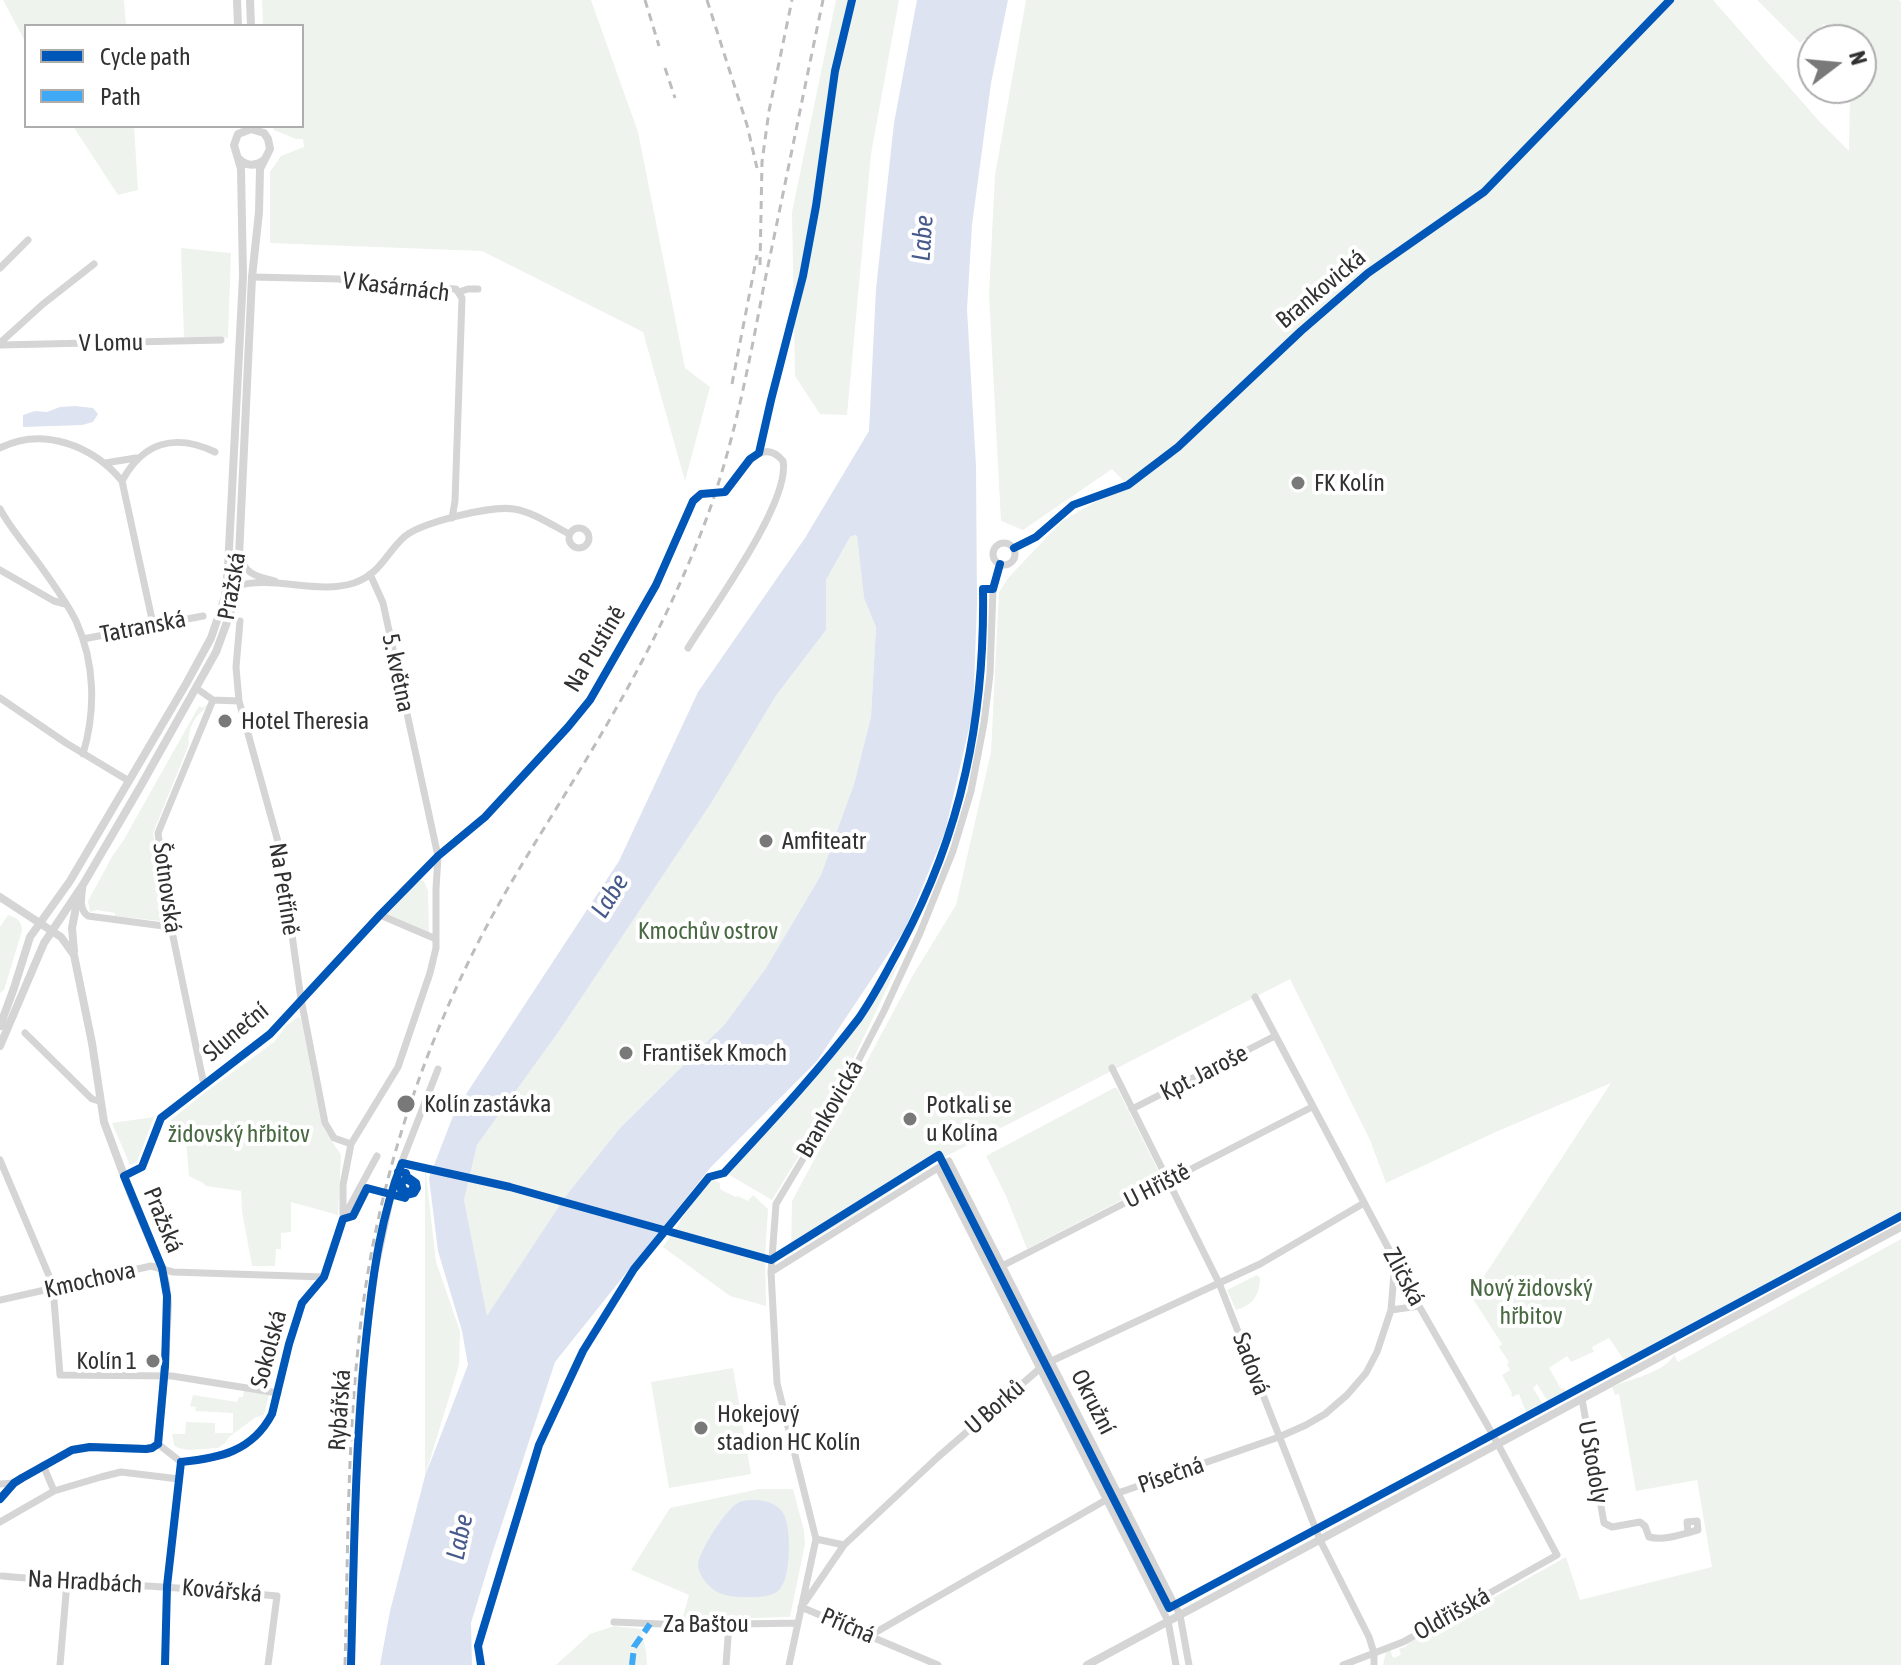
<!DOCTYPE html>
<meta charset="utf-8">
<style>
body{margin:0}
#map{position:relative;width:1901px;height:1665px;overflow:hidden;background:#fff;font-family:"Asap Condensed",sans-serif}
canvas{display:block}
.legend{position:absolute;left:24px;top:24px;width:280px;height:104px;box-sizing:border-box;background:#fff;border:2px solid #adadad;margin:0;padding:10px 14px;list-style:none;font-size:24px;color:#313131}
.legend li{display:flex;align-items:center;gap:16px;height:40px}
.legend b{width:40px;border:2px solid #adadad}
.north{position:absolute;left:1797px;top:24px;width:80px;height:80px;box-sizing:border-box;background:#fff;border:2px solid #adadad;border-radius:50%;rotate:74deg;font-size:22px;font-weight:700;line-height:32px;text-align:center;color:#313131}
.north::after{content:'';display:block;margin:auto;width:28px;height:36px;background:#797979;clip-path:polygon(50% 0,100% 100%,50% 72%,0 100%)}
</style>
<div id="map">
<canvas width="1901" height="1665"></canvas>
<ul class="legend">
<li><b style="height:10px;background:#0057b8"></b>Cycle path</li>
<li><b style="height:10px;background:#3fa9f5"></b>Path</li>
</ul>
<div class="north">N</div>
</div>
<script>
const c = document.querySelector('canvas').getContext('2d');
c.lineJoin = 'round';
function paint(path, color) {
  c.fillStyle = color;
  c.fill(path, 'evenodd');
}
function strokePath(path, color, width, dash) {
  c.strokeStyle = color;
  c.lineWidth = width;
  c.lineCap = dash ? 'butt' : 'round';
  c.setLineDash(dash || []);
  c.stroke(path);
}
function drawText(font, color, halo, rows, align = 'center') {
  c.font = font + ' "Asap Condensed",sans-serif';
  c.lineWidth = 8;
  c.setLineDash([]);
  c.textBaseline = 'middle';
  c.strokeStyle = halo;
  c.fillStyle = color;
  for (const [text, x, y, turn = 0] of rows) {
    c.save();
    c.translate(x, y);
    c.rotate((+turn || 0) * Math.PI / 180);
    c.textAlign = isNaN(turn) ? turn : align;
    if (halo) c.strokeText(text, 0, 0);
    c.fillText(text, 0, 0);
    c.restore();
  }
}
paint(new Path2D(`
 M3,0H124L126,26H26V43Z
 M262,0H591L638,132L685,368L710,387L685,481L643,332L482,251L270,243V172L281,156L304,147L303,139H296L274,130L272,126H302V26H263Z
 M836,0H899L871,154L847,415L820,414L795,376L792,212Z
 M1026,0H1713L1819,121L1849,151L1850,95L1857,88H1861V83L1871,73L1861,62V40H1840L1824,24L1800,43L1757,0H1899L1901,2V1211L1624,1360L1609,1338L1592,1347L1594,1352L1591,1353L1571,1362L1567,1356L1549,1368L1561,1389L1564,1388L1567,1394L1549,1403L1537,1384L1533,1388L1544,1406L1500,1429L1499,1428L1526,1412L1519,1394L1512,1397L1511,1395L1512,1393L1502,1375L1510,1370L1507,1364L1509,1362L1499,1347L1502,1344L1471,1296L1611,1083L1498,1131L1386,1183L1370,1140L1290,979L933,1163L855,1215L791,1253L792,1201L913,975L956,905L991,752L999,592L1009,577L1062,521L1127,484L1112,469L1023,530L1001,521L989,294L995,175Z
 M73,126H134L138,190L118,195Z
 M181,248L231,253L228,338L184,337Z
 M855,535L857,536L864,598L876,626L871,717L854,784L821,875L766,968L725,1024L620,1128L565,1197L487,1317L464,1200L477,1145L559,1031L775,697L826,630V580L850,537Z
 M207,705C205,709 202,711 199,714C192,721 187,735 189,744L153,833L165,913L160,921L115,916V913L97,910L90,912L88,901L113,855L123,841L199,706L202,708Z
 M420,880L424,881L428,891L429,934L384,914Z
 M8,915C17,918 22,921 22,931L4,990L0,993V927Z
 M900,961L836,1095L772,1200L726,1173L812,1079Z
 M298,1017L301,1019L322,1126L341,1155L338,1215L291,1202V1232L281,1233V1249H276L275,1266H252L242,1211L241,1191L206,1186L203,1183L189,1176L185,1129L166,1128L172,1119L203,1094L274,1042L286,1026Z
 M1114,1088H1117L1160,1174V1180L1027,1249L1006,1196L986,1156Z
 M154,1117L137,1162L130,1165L112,1123Z
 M425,1166L436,1262L460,1331L459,1365L425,1476Z
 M709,1178L720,1183V1189L735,1197L738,1196L748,1201L753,1195L768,1209L765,1257L766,1306L730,1296L663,1247Z
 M1901,1239V1665H1383L1386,1652L1390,1649L1393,1658L1401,1655L1399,1649L1407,1646L1406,1642L1451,1617L1489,1600L1566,1557L1580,1600L1712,1567L1697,1480L1636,1491L1619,1394L1615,1395L1612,1387C1631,1378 1663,1374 1674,1355L1678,1362Z
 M1257,1275L1260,1278C1260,1295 1253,1305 1236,1310L1227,1290Z
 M733,1368L751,1474L669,1488L651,1382Z
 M244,1390L269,1395L264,1415L256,1417L229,1437L225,1443L218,1448L189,1450L178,1448L174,1445L172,1434H185L186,1422L215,1423V1433H233V1413L195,1411L196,1407L190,1406L193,1395L237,1402L239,1397H243Z
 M759,1489H793L804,1531L805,1544L790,1617L682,1620L689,1595L631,1570L670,1508Z
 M614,1626L641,1629L646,1651L647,1665H556L590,1634Z`), '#eef3ed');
paint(new Path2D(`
 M917,0H1008L991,83L972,225L967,309L976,466L977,604L973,711L945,832L905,929L817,1061L710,1168L555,1362L492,1554L471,1623L472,1665H380L390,1611L425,1476L468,1365L462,1331L438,1251L429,1178L455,1111L619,861L698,692L805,538L869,431L876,289L894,123ZM855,535L857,536L864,598L876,627L871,717L854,784L821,875L766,968L725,1024L620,1128L565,1197L487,1316L464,1200L477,1145L559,1031L711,803L775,697L826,630V580L850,537Z
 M75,406L93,408L98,414L93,422L82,425L23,427V415L35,411L47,412L60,407Z
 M756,1500C767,1501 776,1503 783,1513C792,1527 791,1579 779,1590C772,1597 759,1597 750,1597C738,1597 724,1597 714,1590C707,1585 698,1574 698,1565C699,1551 726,1509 738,1503C743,1500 750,1500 756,1500Z`), '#dde3f0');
strokePath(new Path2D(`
 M0,268L28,240
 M252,277L339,279L378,285L456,289L462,298L455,501L452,518
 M459,292L468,289H478
 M0,343L43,304L94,264
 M0,345L221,340
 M0,448C43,426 93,446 122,481L153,624
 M105,463L136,458
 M122,481C143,442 175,433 215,452
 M0,509C10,528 26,546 39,564C52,582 66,601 76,621C95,663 96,710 83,754
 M569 538a10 10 0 1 1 20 0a10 10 0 1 1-20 0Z
 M993 554a11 11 0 1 1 22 0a11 11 0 1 1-22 0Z
 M1014,548L1036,537L1073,505L1128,485L1178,447L1301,331L1368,273L1484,192L1670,0
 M239,556C247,576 257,576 275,581
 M0,570L54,601L65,604
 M237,586C273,575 318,595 354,583C380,574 385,555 403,538C418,523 492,505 514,509C533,512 552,525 569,534
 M240,621L236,667L239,701L280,849L301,999L325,1123L334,1138L351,1144
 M83,639L203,616
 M196,688L213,700L239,701
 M0,698L66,743L129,781
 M83,885C82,896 78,909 88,916L171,927
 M380,915L436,939
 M1255,997L1419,1306L1493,1435L1557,1555L1403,1642L1343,1665
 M25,1033L92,1099L99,1101
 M1112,1068L1219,1283L1320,1540L1369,1637L1374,1653V1665
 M204,1085L171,927L158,833L213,700
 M1132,1109L1275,1036
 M0,1160L50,1278L54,1300L60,1375L172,1376L278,1393
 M938,1168L1168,1621L1176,1665
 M124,1176L142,1167L161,1118L270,1034L380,915L438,856L485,817L568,727L590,700L656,585L693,501L701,494L725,492C740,477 759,432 783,461C791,502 711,610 688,648
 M343,1219V1185L351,1144L398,1067L430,973L436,948V889L438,856L383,603L370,574
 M1002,1266L1312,1107
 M771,1272L949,1161L1180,1615L1189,1665
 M0,1300L151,1266L173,1272L324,1277
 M1391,1310L1419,1306
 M1582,1399L1604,1523L1612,1527L1640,1522L1645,1526L1649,1537C1664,1541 1683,1534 1698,1530L1697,1521L1687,1522L1688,1533
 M158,1444L181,1462
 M181,1462C219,1458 252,1452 272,1414L289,1344L302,1303L324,1277L343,1219L377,1156
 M43,1465L54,1491
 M0,1484L14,1483
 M0,1522L54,1491L101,1477L121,1472L179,1479
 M816,1539L844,1545
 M2,1576C94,1584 185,1587 277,1596L268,1665
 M805,1602L844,1545L938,1457L1045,1364L1260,1264L1364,1203
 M801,1607L938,1665
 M614,1622L684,1625L797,1623
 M871,1635L1118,1493L1279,1437L1306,1425L1325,1414L1347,1395L1366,1373L1377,1352L1391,1310L1395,1262
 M60,1665L67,1582
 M165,1665L167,1586L181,1462
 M351,1665L357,1448L361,1380L375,1271L394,1182L438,1069
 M726,1665L729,1624
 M789,1665L816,1539L777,1383L771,1272L776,1204L837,1102L884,1011L920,933L953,851L971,791L984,723L990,674L993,589L1000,564`), '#d5d5d5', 7);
strokePath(new Path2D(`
 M237,0L238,26
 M250,0L251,26
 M238,158C245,166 255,167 264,160
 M0,897L61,937L74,955L92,1043L104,1122L133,1200L162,1268L166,1284L168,1304L165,1366L158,1444L152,1448L146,1449L90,1447L72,1450L22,1478L14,1483L0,1499
 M74,951L72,928L78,897
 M0,1026L14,988L30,937L70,881L186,684L211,638L225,597L228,568L243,276L241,169L234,145L238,134L251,129L264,133L268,139L270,149L260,169L259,212L252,277L239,556L237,586L234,603L216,652L139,789L84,883L44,943L0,1046
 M1087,1665L1901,1227`), '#d5d5d5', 8);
strokePath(new Path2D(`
 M645,0L659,46
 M707,0L747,125L757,168
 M665,68L675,98
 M760,265L762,162L769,111L792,0
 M732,384L757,255
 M345,1665C348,1557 347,1447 359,1339C372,1210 410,1084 466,967C504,887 554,815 599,738C638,672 673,605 701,533C732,454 748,369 764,285C784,190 803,95 823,0`), '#bdbdbd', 3, [8, 6]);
strokePath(new Path2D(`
 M632,1665L634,1647L650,1624`), '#3fa9f5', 6, [12, 6]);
strokePath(new Path2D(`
 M1014,548L1036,537L1073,505L1128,485L1178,447L1301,331L1368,273L1484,192L1670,0
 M158,1444L165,1366L167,1296L162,1268L124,1176L142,1167L161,1118L270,1034L380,915L438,856L485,817L568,727L590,700L656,585L693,501L701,494L725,492L750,459L759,453L771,400L803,276L816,206L835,71L852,0
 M181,1462C219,1458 252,1452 272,1414L289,1344L302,1303L324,1277L343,1219L353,1216L367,1188L405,1198L406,1195L414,1193L417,1188L416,1183L409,1178L401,1182V1190L405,1193H411L414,1190L416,1186C413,1178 405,1177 401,1184L404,1191L408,1192L412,1191L414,1184L408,1180L406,1173L398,1172
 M0,1499L14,1483L22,1478L72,1450L90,1447L146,1449L152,1448L158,1444
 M165,1665L167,1586L181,1462
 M351,1665C354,1553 355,1441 367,1330C373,1274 381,1215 402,1163L510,1187L771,1260L939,1155L1169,1608L1901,1216
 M481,1665L478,1646L539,1445L583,1351L634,1269L709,1177L724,1173C770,1123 817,1073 859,1018C875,995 888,969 901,945C962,832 985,716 983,589H993L1000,564`), '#0057b8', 8);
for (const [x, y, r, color] of [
 [1298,483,8,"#797979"],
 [225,721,8,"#797979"],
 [766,841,8,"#797979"],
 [626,1053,8,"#797979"],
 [406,1104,10,"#797979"],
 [910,1119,8,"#797979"],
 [153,1361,8,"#797979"],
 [701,1428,8,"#797979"]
]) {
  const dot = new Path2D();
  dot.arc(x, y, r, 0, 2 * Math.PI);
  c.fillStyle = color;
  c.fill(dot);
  strokePath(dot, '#fff', 3);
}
drawText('24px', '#313131', '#fff', [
 ["V Kasárnách",396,287,7],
 ["Brankovická",1321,289,-40],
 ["V Lomu",111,343,-1],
 ["Pražská",232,586,-80],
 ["Tatranská",143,627,-11],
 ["Na Pustině",595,649,-59],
 ["5. května",398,673,78],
 ["Šotnovská",167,888,82],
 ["Na Petříně",284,889,81],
 ["Sluneční",236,1032,-40],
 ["Kpt. Jaroše",1204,1073,-27],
 ["Brankovická",830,1109,-60],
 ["U Hřiště",1157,1186,-27],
 ["Pražská",163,1220,68],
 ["Zličská",1404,1277,62],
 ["Kmochova",90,1280,-13],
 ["Sokolská",269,1349,-75],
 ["Sadová",1251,1364,69],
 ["Okružní",1093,1402,63],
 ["U Borků",995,1407,-41],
 ["Rybářská",340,1410,-86],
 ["U Stodoly",1593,1462,80],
 ["Písečná",1171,1475,-19],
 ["Na Hradbách",85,1582,3],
 ["Kovářská",222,1591,5],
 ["Oldřišská",1452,1614,-29],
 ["Za Baštou",706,1624],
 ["Příčná",848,1626,23]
]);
drawText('24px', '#313131', '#fff', [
 ["FK Kolín",1314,483],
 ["Hotel Theresia",241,721],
 ["Amfiteatr",782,841],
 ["František Kmoch",642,1053],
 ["Kolín zastávka",424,1104],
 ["Potkali se",926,1105],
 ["u Kolína",926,1133],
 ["Kolín 1",137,1361,"right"],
 ["Hokejový",717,1414],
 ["stadion HC Kolín",717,1442]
], 'left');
drawText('24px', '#486942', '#fff', [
 ["Kmochův ostrov",708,931],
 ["židovský hřbitov",239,1134],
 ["Nový židovský",1531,1288],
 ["hřbitov",1531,1316]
]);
drawText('italic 26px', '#475a8b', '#fff', [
 ["Labe",923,238,-86],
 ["Labe",610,896,-58],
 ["Labe",460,1537,-78]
]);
</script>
